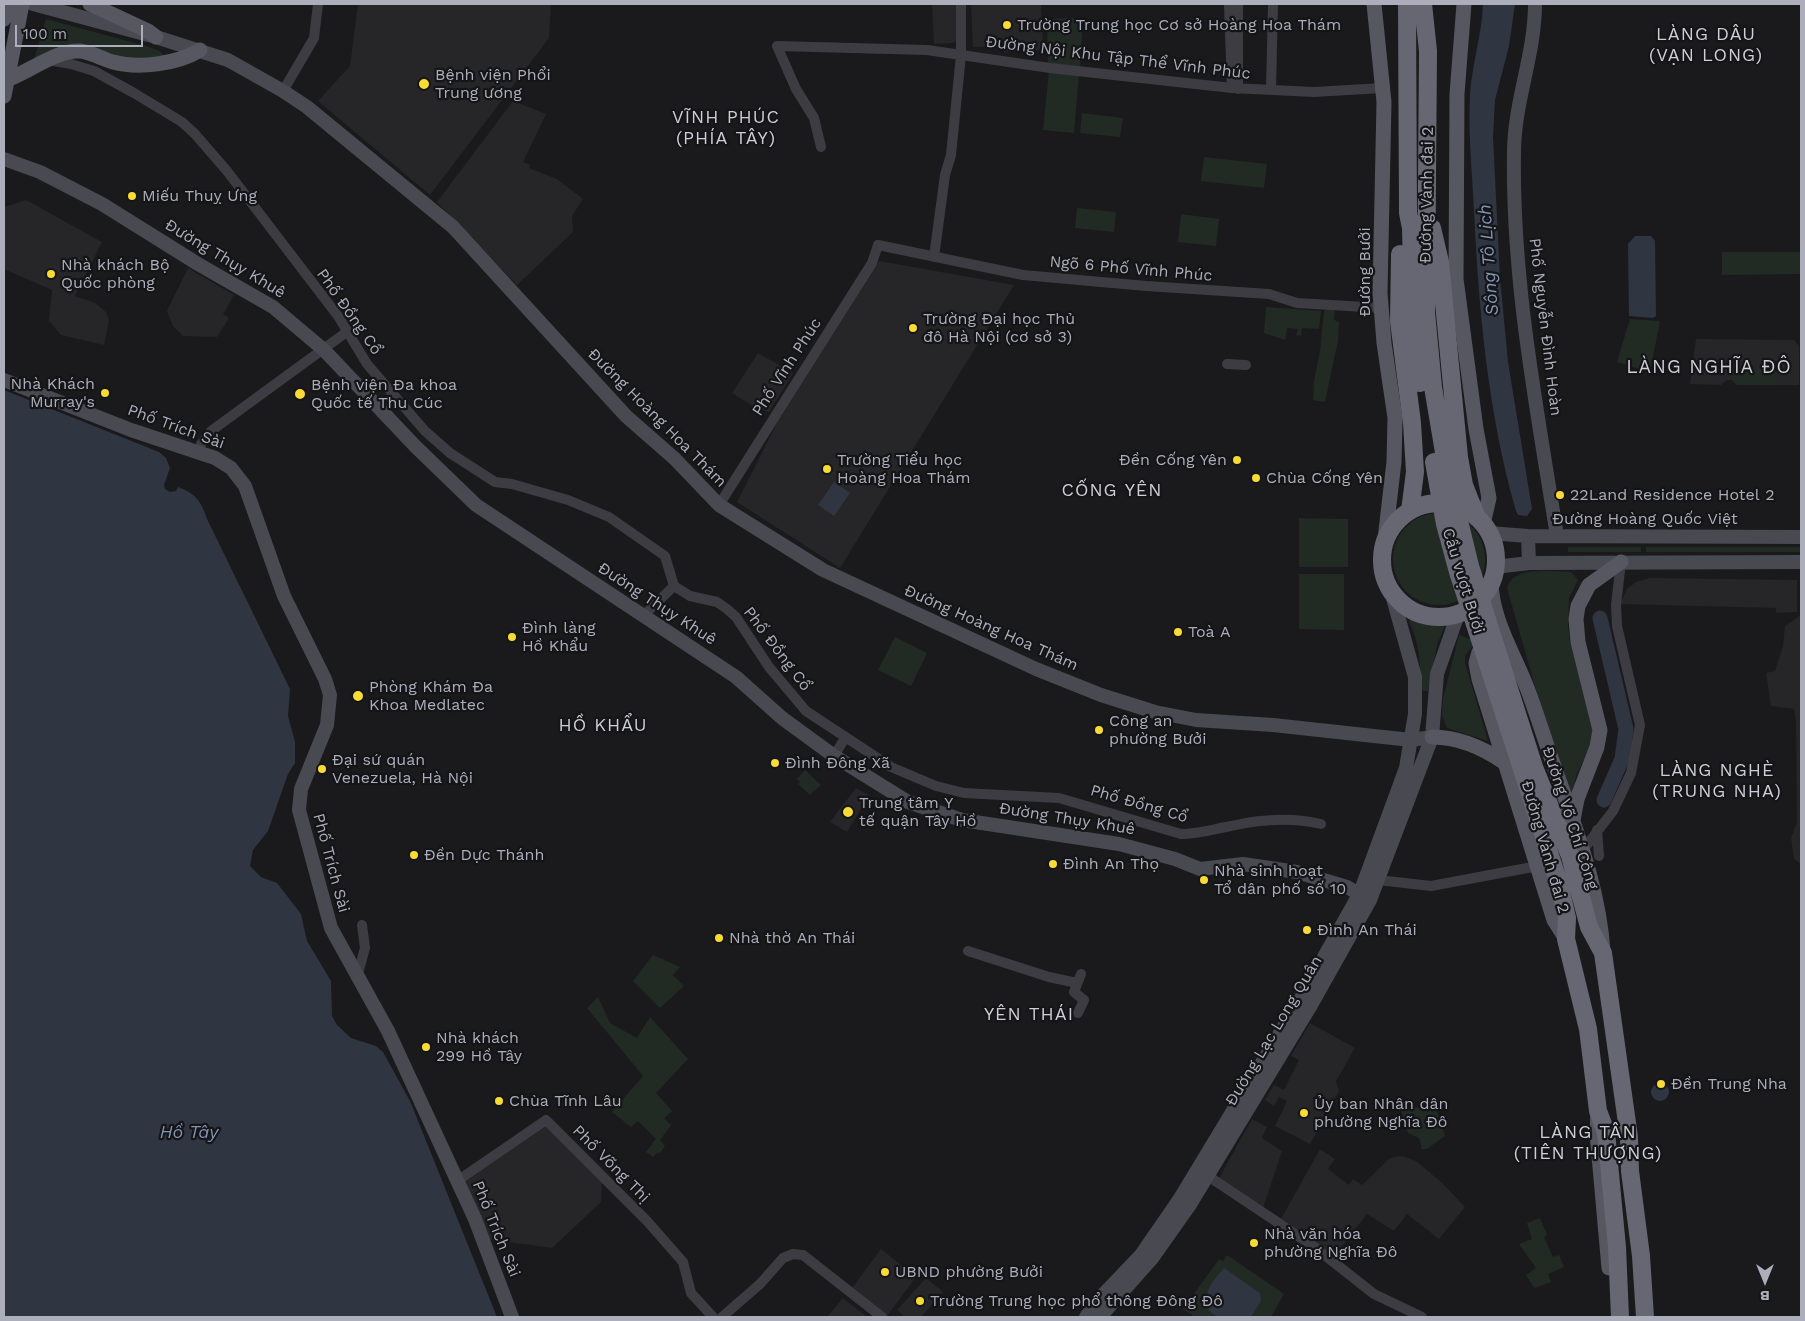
<!DOCTYPE html>
<meta charset="utf-8">
<style>
body{margin:0}
#map{position:relative;width:1805px;height:1321px;overflow:hidden;background:#1a1a1c;font-family:"Work Sans",sans-serif}
canvas{display:block}
.frame{position:absolute;inset:0;border:5px solid #acaebc;pointer-events:none}
.north{position:absolute;left:1740px;top:1256px;width:50px;height:50px;-webkit-text-stroke:4px #151517;paint-order:stroke;rotate:180deg;font-size:14px;font-weight:700;line-height:20px;text-align:center;color:#acaebc}
.north::after{content:'';display:block;margin:auto;width:18px;height:22px;background:#acaebc;clip-path:polygon(50% 0,100% 100%,50% 72%,0 100%)}
.scale{position:absolute;left:15px;top:25px;width:128px;height:22px;box-sizing:border-box;border:2px solid #acaebc;border-top:0;padding-left:6px;font-size:15px;line-height:18px;white-space:nowrap;color:#acaebc;-webkit-text-stroke:4px #151517;paint-order:stroke}
</style>
<div id="map">
<canvas width="1805" height="1321"></canvas>
<div class="frame"></div>
<div class="north">B</div>
<div class="scale">100 m</div>
</div>
<script>
const c = document.querySelector('canvas').getContext('2d');
c.lineJoin = 'round';
function paint(path, color) {
  c.fillStyle = color;
  c.fill(path, 'evenodd');
}
function strokePath(path, color, width, dash) {
  c.strokeStyle = color;
  c.lineWidth = width;
  c.lineCap = dash ? 'butt' : 'round';
  c.setLineDash(dash || []);
  c.stroke(path);
}
function drawText(font, color, halo, rows, align = 'center') {
  c.font = font + ' "Work Sans",sans-serif';
  c.lineWidth = 4.5;
  c.setLineDash([]);
  c.textBaseline = 'middle';
  c.strokeStyle = halo;
  c.fillStyle = color;
  for (const [text, x, y, turn = 0] of rows) {
    c.save();
    c.translate(x, y);
    c.rotate((+turn || 0) * Math.PI / 180);
    c.textAlign = isNaN(turn) ? turn : align;
    if (halo) c.strokeText(text, 0, 0);
    c.fillText(text, 0, 0);
    c.restore();
  }
}
paint(new Path2D(`
 M358,4H551L549,38L430,195L318,101L350,66Z
 M932,4H957V39L953,43L934,44Z
 M971,4H1041L1043,50L1004,52V46L973,47Z
 M513,101L546,114L523,162L530,165L529,168L557,179L583,199L572,216L573,232L517,285L437,202Z
 M26,200L102,242L75,296L95,303L106,312L109,320L104,345L61,335L49,321L52,290L4,269V207Z
 M879,261L1014,285L840,568L737,502L777,423Z
 M188,268L234,295L223,314L229,318L217,337L183,336L173,326L167,311Z
 M1696,339L1794,340L1799,346V385H1737L1732,380H1727L1721,385L1690,384Z
 M758,353L793,373L769,412L753,406L732,393Z
 M1650,578L1797,580V612L1776,613V608L1620,604L1627,589L1636,582Z
 M1801,615V864L1794,859L1791,838L1797,822L1796,721L1794,709L1771,706L1766,673L1775,671L1783,646L1785,626Z
 M856,788L869,795L847,832L830,822Z
 M1310,1023L1355,1048L1336,1081L1339,1091L1310,1144L1275,1126L1287,1101L1279,1097L1274,1106L1265,1100L1274,1085L1284,1090L1299,1060L1291,1056Z
 M1252,1119L1267,1127L1262,1138L1282,1151L1263,1208L1218,1180Z
 M546,1124L602,1180L601,1202L552,1248L488,1239L460,1182Z
 M1320,1149L1335,1159L1328,1169L1349,1185L1353,1179L1362,1185L1390,1158L1402,1156L1416,1161L1441,1182L1465,1207L1439,1239L1407,1214L1394,1231L1367,1214L1334,1256L1315,1243L1313,1235H1306L1281,1219Z
 M881,1249L916,1277L887,1316L852,1288Z
 M926,1278L943,1292L921,1317H905L897,1310Z
 M843,1298L867,1317H827Z`), '#262629');
paint(new Path2D(`
 M1083,18L1080,69L1048,65L1047,19Z
 M46,19L146,46L160,51L163,56L133,62L91,50L33,63Z
 M1049,71L1079,74L1074,133L1043,130Z
 M1082,113L1123,118L1120,137L1080,133Z
 M1204,157L1267,164L1264,188L1201,181Z
 M1077,208L1116,212L1114,232L1075,228Z
 M1181,214L1219,219L1216,246L1178,242Z
 M1722,252H1801V274L1722,275Z
 M1266,307L1321,311L1319,329L1302,328L1301,336L1296,335L1298,329L1287,328L1285,340L1264,333Z
 M1327,309H1335L1334,320L1339,322L1338,340L1325,402L1313,400L1314,381L1320,351L1324,311Z
 M1630,319L1660,321L1650,372L1617,362Z
 M1776,369L1777,385H1737L1732,380V370Z
 M1393 559a46 46 0 1 1 92 0a46 46 0 1 1-92 0Z
 M1299,518L1348,519V567H1299Z
 M1568,547H1641V552H1568Z
 M1646,547H1801V552H1646Z
 M1571,572L1578,580L1569,598L1568,626L1570,643L1594,725L1592,742L1576,776L1572,796L1537,693L1507,588C1513,565 1552,572 1571,572Z
 M1299,574H1344V630L1299,629Z
 M1411,618L1427,624L1445,625L1437,645L1428,691H1423L1420,687C1421,664 1419,642 1409,621Z
 M1459,635L1476,641L1465,656V663L1488,741L1447,728L1442,715L1443,699Z
 M895,637L927,653L911,686L878,670Z
 M805,770L821,785L810,795L798,784L800,782L797,779Z
 M653,955L680,967L673,975L684,986L660,1008L633,981Z
 M598,997L610,1023L637,1038L650,1017L688,1059L656,1093L672,1111L664,1118L671,1125L660,1140L665,1146L660,1153L658,1152L653,1157L646,1152L656,1139L638,1121L631,1127L612,1112L643,1076L587,1008Z
 M1435,1105L1445,1136L1427,1149H1422L1419,1138L1408,1133L1401,1110Z
 M1540,1218L1547,1235L1544,1237L1553,1257L1559,1255L1564,1267L1548,1274L1551,1282L1534,1288L1526,1275L1536,1268L1519,1244L1532,1239L1527,1223Z
 M1227,1255L1284,1294L1271,1317H1195L1183,1309L1219,1259L1223,1261Z`), '#212b24');
paint(new Path2D(`
 M1483,4H1515L1509,46L1495,100L1493,137L1500,278L1508,362L1532,509L1527,516L1518,515L1516,511C1488,413 1479,313 1474,211C1472,172 1468,133 1470,94C1472,64 1482,34 1483,4Z
 M1635,236H1651L1655,241L1656,316L1653,318L1629,316L1628,244Z
 M4,390L159,452L166,458L170,468L164,485L165,489L170,492L176,491L178,487C195,493 202,502 207,519L290,689L288,716L295,742V763L288,774L268,831L253,850L250,866L261,877L277,883L301,914L307,941L331,981L332,1016L337,1025L351,1038L376,1046L383,1052L410,1101L497,1317H4Z
 M834,482L850,493L834,516L818,505Z
 M1651 1092a9 9 0 1 1 18 0a9 9 0 1 1-18 0Z
 M1224,1268L1260,1293L1261,1301L1251,1317H1218L1209,1311C1203,1291 1211,1283 1224,1268Z`), '#2f3541');
strokePath(new Path2D(`
 M1600,618L1626,729L1622,759L1604,800`), '#2f3541', 15);
strokePath(new Path2D(`
 M1229,5L1232,88
 M48,60L71,64L94,71L134,93L182,122L195,134L227,171L338,316L367,364L425,431L450,453L495,482L512,484L568,500L609,517L665,556L674,586L690,596L717,602L727,609L736,617L769,667L806,711L891,767L936,786L964,793L1059,798L1181,834C1199,834 1214,829 1231,826C1261,819 1291,817 1321,824
 M1238,89V4
 M1271,90L1273,4
 M283,91L314,38L318,4
 M821,147L814,118L796,89L777,46L927,50L1050,68L1232,88L1314,92L1383,88
 M934,257L945,175L951,155L961,55V4
 M1227,364L1246,365
 M199,452L201,444L211,431L348,331
 M719,505L872,263L878,245L1023,275L1146,286L1269,294L1297,303L1382,308
 M643,616L674,586
 M834,756L845,738
 M1597,830L1599,856
 M1583,850L1613,811L1631,773L1640,725L1617,626L1616,605L1621,562
 M1378,880L1431,886L1538,866
 M968,951L1049,977L1077,983
 M357,977L365,948L362,925
 M1078,1013L1084,1000L1074,992L1081,974
 M1208,1176L1313,1246L1374,1294L1422,1317
 M457,1181L546,1120L647,1221L683,1262L691,1293L713,1317
 M722,1317L760,1284L783,1258L793,1254L803,1255L882,1317`), '#3d3c43', 10);
strokePath(new Path2D(`
 M33,4L156,37L228,60L283,91L307,107L453,227L626,416L675,459L719,505L823,570L1036,669L1101,695L1155,712L1196,720L1273,725L1411,740L1432,737
 M1535,4C1535,55 1514,102 1514,153C1512,282 1537,409 1557,536
 M4,159L40,172L102,204L198,264L273,307L324,350L415,446L476,505L736,677L782,718L834,756L908,802L962,820L1119,844L1175,859L1200,869L1243,864L1297,872L1347,887L1370,900
 M4,380L131,430L215,458L231,468L245,486L284,596L325,679L330,695L327,725L301,789L299,810L331,928L388,1031L475,1219L512,1317
 M1489,533L1528,536L1801,537
 M1528,536L1529,563
 M1495,567L1529,563L1801,562
 M1086,1317L1098,1300L1141,1255L1179,1200L1300,1000L1360,893L1406,768L1415,714V677L1391,591
 M1100,1317L1153,1257L1189,1206L1311,1005L1370,900L1432,737L1437,674L1458,614`), '#484951', 14);
strokePath(new Path2D(`
 M90,4L148,31L156,37
 M1374,4L1384,102L1380,293L1384,343L1395,418L1394,462L1385,539
 M1464,4L1457,94L1456,279L1476,429L1489,498L1483,524
 M4,19L12,4
 M9,79C28,72 59,49 80,51C91,52 102,59 113,62C139,69 177,64 200,50
 M4,96L22,4
 M1491,582C1492,622 1516,657 1529,693C1540,723 1549,753 1560,783C1579,839 1599,892 1603,951
 M1491,646L1479,652L1476,663L1479,679L1554,920L1566,939
 M1432,737C1459,737 1482,747 1505,763
 M1573,820L1577,799L1597,747L1600,730L1578,642L1576,619L1578,606L1589,585L1621,562
 M1598,1112L1597,1133L1609,1268`), '#565760', 15);
strokePath(new Path2D(`
 M1407,4L1408,213L1411,228L1413,303L1420,383
 M1423,4L1428,51L1426,312L1433,387L1448,476L1470,566L1534,767L1570,856L1589,927L1603,953L1629,1137L1630,1171L1641,1256L1645,1317
 M1432,228L1440,262L1459,457L1464,485L1477,518
 M1400,254L1399,321L1412,423L1415,472L1410,511
 M1434,462L1445,524L1458,572L1559,883L1567,918L1566,939L1588,1029L1598,1111L1606,1132L1617,1247L1620,1317
 M1382 560a57 57 0 1 1 114 0a57 57 0 1 1-114 0Z`), '#666772', 18);
for (const [x, y, r, color] of [
 [1007,25,5,"#f8db35"],
 [424,84,6,"#f8db35"],
 [132,196,5,"#f8db35"],
 [51,274,5,"#f8db35"],
 [913,328,5,"#f8db35"],
 [105,393,5,"#f8db35"],
 [300,394,6,"#f8db35"],
 [1237,460,5,"#f8db35"],
 [827,469,5,"#f8db35"],
 [1256,478,5,"#f8db35"],
 [1560,495,5,"#f8db35"],
 [1178,632,5,"#f8db35"],
 [512,637,5,"#f8db35"],
 [358,696,6,"#f8db35"],
 [1099,730,5,"#f8db35"],
 [775,763,5,"#f8db35"],
 [322,769,5,"#f8db35"],
 [848,812,6,"#f8db35"],
 [414,855,5,"#f8db35"],
 [1053,864,5,"#f8db35"],
 [1204,880,5,"#f8db35"],
 [1307,930,5,"#f8db35"],
 [719,938,5,"#f8db35"],
 [426,1047,5,"#f8db35"],
 [1661,1084,5,"#f8db35"],
 [499,1101,5,"#f8db35"],
 [1304,1113,5,"#f8db35"],
 [1254,1243,5,"#f8db35"],
 [885,1272,5,"#f8db35"],
 [920,1301,5,"#f8db35"]
]) {
  const dot = new Path2D();
  dot.arc(x, y, r, 0, 2 * Math.PI);
  c.fillStyle = color;
  c.fill(dot);
  strokePath(dot, '#151517', 2);
}
drawText('16px', '#acaebc', '#151517', [
 ["Trường Trung học Cơ sở Hoàng Hoa Thám",1017,25],
 ["Bệnh viện Phổi",435,75],
 ["Trung ương",435,93],
 ["Miếu Thuỵ Ưng",142,196],
 ["Nhà khách Bộ",61,265],
 ["Quốc phòng",61,283],
 ["Trường Đại học Thủ",923,319],
 ["đô Hà Nội (cơ sở 3)",923,337],
 ["Nhà Khách",95,384,"right"],
 ["Murray's",95,402,"right"],
 ["Bệnh viện Đa khoa",311,385],
 ["Quốc tế Thu Cúc",311,403],
 ["Trường Tiểu học",837,460],
 ["Hoàng Hoa Thám",837,478],
 ["Đền Cống Yên",1227,460,"right"],
 ["Chùa Cống Yên",1266,478],
 ["22Land Residence Hotel 2",1570,495],
 ["Đình làng",522,628],
 ["Hồ Khẩu",522,646],
 ["Toà A",1188,632],
 ["Phòng Khám Đa",369,687],
 ["Khoa Medlatec",369,705],
 ["Công an",1109,721],
 ["phường Bưởi",1109,739],
 ["Đại sứ quán",332,760],
 ["Venezuela, Hà Nội",332,778],
 ["Đình Đông Xã",785,763],
 ["Trung tâm Y",859,803],
 ["tế quận Tây Hồ",859,821],
 ["Đền Dực Thánh",424,855],
 ["Đình An Thọ",1063,864],
 ["Nhà sinh hoạt",1214,871],
 ["Tổ dân phố số 10",1214,889],
 ["Đình An Thái",1317,930],
 ["Nhà thờ An Thái",729,938],
 ["Nhà khách",436,1038],
 ["299 Hồ Tây",436,1056],
 ["Đền Trung Nha",1671,1084],
 ["Chùa Tĩnh Lâu",509,1101],
 ["Ủy ban Nhân dân",1314,1104],
 ["phường Nghĩa Đô",1314,1122],
 ["Nhà văn hóa",1264,1234],
 ["phường Nghĩa Đô",1264,1252],
 ["UBND phường Bưởi",895,1272],
 ["Trường Trung học phổ thông Đông Đô",930,1301]
], 'left');
drawText('16px', '#acaebc', '#151517', [
 ["Đường Nội Khu Tập Thể Vĩnh Phúc",1118,58,7],
 ["Đường Vành đai 2",1427,195,-89],
 ["Đường Thụy Khuê",225,259,31],
 ["Ngõ 6 Phố Vĩnh Phúc",1131,269,5],
 ["Đường Bưởi",1365,272,-90],
 ["Phố Đồng Cổ",349,312,55],
 ["Phố Nguyễn Đình Hoàn",1545,327,83],
 ["Phố Vĩnh Phúc",787,367,-57],
 ["Đường Hoàng Hoa Thám",657,418,45],
 ["Phố Trích Sài",176,427,20],
 ["Đường Hoàng Quốc Việt",1645,519],
 ["Cầu vượt Bưởi",1463,581,73],
 ["Đường Thụy Khuê",657,604,33],
 ["Đường Hoàng Hoa Thám",991,628,24],
 ["Phố Đồng Cổ",777,649,53],
 ["Phố Đồng Cổ",1139,804,16],
 ["Đường Võ Chí Công",1570,818,72],
 ["Đường Thụy Khuê",1067,819,9],
 ["Đường Vành đai 2",1545,847,74],
 ["Phố Trích Sài",331,863,75],
 ["Đường Lạc Long Quân",1274,1031,-59],
 ["Phố Võng Thị",611,1164,45],
 ["Phố Trích Sài",496,1229,68]
]);
c.letterSpacing = '1px';
drawText('18px', '#cdced8', '#151517', [
 ["LÀNG DÂU",1706,35],
 ["(VẠN LONG)",1706,56],
 ["VĨNH PHÚC",726,118],
 ["(PHÍA TÂY)",726,139],
 ["CỐNG YÊN",1112,491],
 ["HỒ KHẨU",603,726],
 ["LÀNG NGHÈ",1717,771],
 ["(TRUNG NHA)",1717,792],
 ["YÊN THÁI",1029,1015],
 ["LÀNG TÂN",1588,1133],
 ["(TIÊN THƯỢNG)",1588,1154]
]);
c.letterSpacing = '0px';
drawText('italic 18px', '#8295b7', '#151517', [
 ["Sông Tô Lịch",1489,260,-94],
 ["Hồ Tây",189,1133]
]);
c.letterSpacing = '1px';
drawText('19px', '#cdced8', '#151517', [
 ["LÀNG NGHĨA ĐÔ",1709,367]
]);
c.letterSpacing = '0px';
</script>
